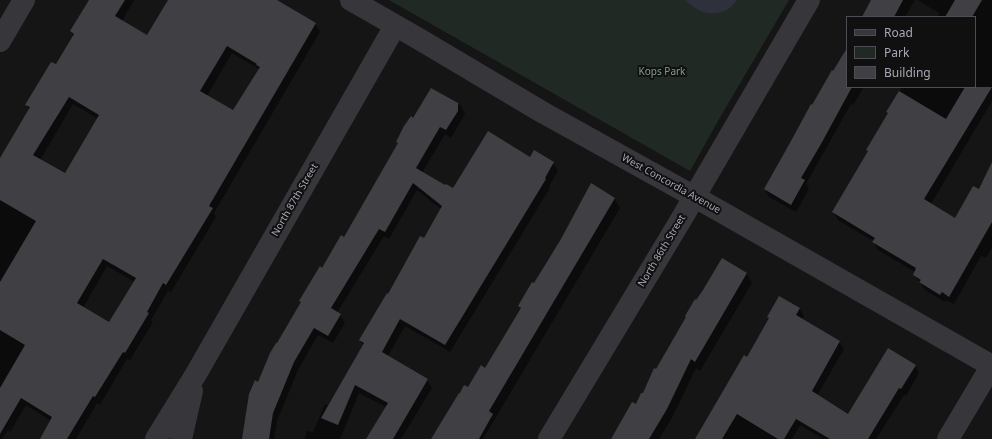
<!DOCTYPE html>
<style>
body{margin:0}
#map{position:relative;width:992px;height:439px;overflow:hidden;background:#151516;font-family:"Noto Sans",sans-serif}
canvas{display:block}
.legend{position:absolute;left:846px;top:16px;width:130px;height:72px;box-sizing:border-box;background:#101011;border:1px solid #4d4d53;margin:0;padding:5px 7px;list-style:none;font-size:12px;color:#a8a8b5}
.legend li{display:flex;align-items:center;gap:8px;height:20px}
.legend b{width:20px;border:1px solid #4d4d53}
</style>
<div id="map">
<canvas width="992" height="439"></canvas>
<ul class="legend">
<li><b style="height:5px;background:#37363b"></b>Road</li>
<li><b style="height:11px;background:#212925"></b>Park</li>
<li><b style="height:11px;background:#403f43"></b>Building</li>
</ul>
</div>
<script>
const c = document.querySelector('canvas').getContext('2d');
c.lineJoin = 'round';
function paint(path, color) {
  c.fillStyle = color;
  c.fill(path, 'evenodd');
}
function strokePath(path, color, width, dash) {
  c.strokeStyle = color;
  c.lineWidth = width;
  c.lineCap = dash ? 'butt' : 'round';
  c.setLineDash(dash || []);
  c.stroke(path);
}
function drawText(font, color, halo, rows, align = 'center') {
  c.font = font + ' "Noto Sans",sans-serif';
  c.lineWidth = 4;
  c.setLineDash([]);
  c.textBaseline = 'middle';
  c.strokeStyle = halo;
  c.fillStyle = color;
  for (const [text, x, y, turn = 0] of rows) {
    c.save();
    c.translate(x, y);
    c.rotate((+turn || 0) * Math.PI / 180);
    c.textAlign = isNaN(turn) ? turn : align;
    if (halo) c.strokeText(text, 0, 0);
    c.fillText(text, 0, 0);
    c.restore();
  }
}
paint(new Path2D(`
 M389,0H789L718,121L690,171Z`), '#212925');
paint(new Path2D(`
 M686,0H737C724,19 700,17 686,0Z`), '#2e313b');
paint(new Path2D(`
 M93,0H134L122,21L147,36L169,0H268L315,24L320,32L214,213L216,217L171,292L168,291L151,320L153,322L130,360L127,359L100,405L97,403L76,439H41L51,421L26,405L10,432L8,430L2,439H0V159L29,110L27,105L57,66L73,36L71,31ZM232,53L259,69L234,112L207,96ZM73,104L98,119L65,174L40,160ZM107,266L135,282L109,323L83,308Z
 M875,0H915L905,17H865Z
 M917,0H992V101L931,204L956,219L979,190L992,169V248L986,258L981,256L954,304L946,300L945,302L925,290L914,275L915,272L878,250L873,241L838,220L834,212L868,152L867,150L888,114L887,112L902,87H975V17H937L939,13Z
 M847,49V87H864L853,105L851,104L806,184L809,189L796,212L769,197L765,189Z
 M432,89L461,106L465,114L451,138L445,134L422,173L446,187L454,189L530,158L553,163L558,171L549,186L550,188L450,352L405,326L388,356L427,380L432,388L401,439H368L386,407L359,393L340,439H305L307,431L313,432L325,404L329,406L364,347L360,340L424,239L441,209L417,190L389,239L384,236L337,313L340,315L345,323L333,343L318,335L298,370L277,421L274,439H243L259,383L277,345L301,303L300,301L344,238L399,145L397,142L414,119Z
 M614,198L620,208L483,439H432L468,389L486,369L521,310L519,306L534,285Z
 M746,273L752,283L700,371L696,368L672,418L659,439H613L643,395L656,370Z
 M780,297L800,309L804,316L802,319L840,342L844,349L817,396L848,415L915,365L919,373L906,396L904,395L876,439H823L800,425L792,439H696L747,358L769,319L768,317Z`), '#0007');
paint(new Path2D(`
 M89,0H125L115,16L147,35L168,0H277L316,23L209,206L213,208L166,285L163,283L147,312L149,313L125,353L123,352L95,397L93,396L67,439H40L52,417L21,398L0,434V388L25,345L0,330V282L36,221L0,200V158L30,107L25,105L51,62L56,64L74,34L70,31ZM227,46L257,64L256,65L260,67L233,110L200,91ZM69,97L99,115L65,173L33,155ZM103,259L136,278L109,322L77,303Z
 M871,0H903L894,17H862Z
 M955,0H982L972,17H945Z
 M847,48V87H852L821,144L801,178L805,180L791,205L764,189L791,141L811,104L812,105L832,70L833,71Z
 M965,87H992L924,199L955,218L973,186L979,189L992,162V222L949,297L942,292L940,295L919,282L921,280L913,275L916,268L872,242L875,238L832,212L868,151L866,150L888,113L886,112L899,91L946,119Z
 M431,88L458,103V111L446,130L440,127L416,168L445,185L446,184L453,188L488,131L530,157L534,150L554,162L545,178L546,179L445,345L400,319L382,352L428,379L393,439H366L388,403L355,385L338,425L321,418L364,343L359,340L387,293L388,294L420,236L424,238L442,206L413,183L385,232L379,229L331,308L341,314L328,336L314,328L294,362L273,413L269,439H242L249,394L255,380L258,382L270,353L276,343H277L301,302L299,301L320,266L322,268L341,235L344,237L398,143L396,142L404,126L411,116L413,118Z
 M591,183L615,198L489,411L493,414L479,439H431L459,393H460L464,385L468,387L481,365L485,368L521,308L518,306L532,282L534,283L561,239Z
 M722,258L747,273L695,362L691,359L667,409L649,439H611L632,402L636,404L641,393H643L654,368L656,369L686,317L685,316L695,299L696,300L703,290Z
 M779,296L800,308L796,315L840,341L812,391L848,414L888,348L916,365L901,389L899,388L868,439H830L796,419L784,439H778L737,414L722,439H695L744,355L747,357L769,318L767,317Z`), '#403f43');
strokePath(new Path2D(`
 M351,0L419,39L542,112L695,197L992,366
 M0,41L24,0
 M156,439L196,374L395,26
 M181,439L192,391
 M549,439L682,218L809,0
 M948,439L992,365`), '#37363b', 22);
drawText('10px', '#819f8c', '#101011', [
 ["Kops Park",662,72]
]);
drawText('10px', '#a8a8b5', '#101011', [
 ["West Concordia Avenue",671,184,29],
 ["North 87th Street",295,200,-60],
 ["North 86th Street",662,251,-59]
]);
</script>
